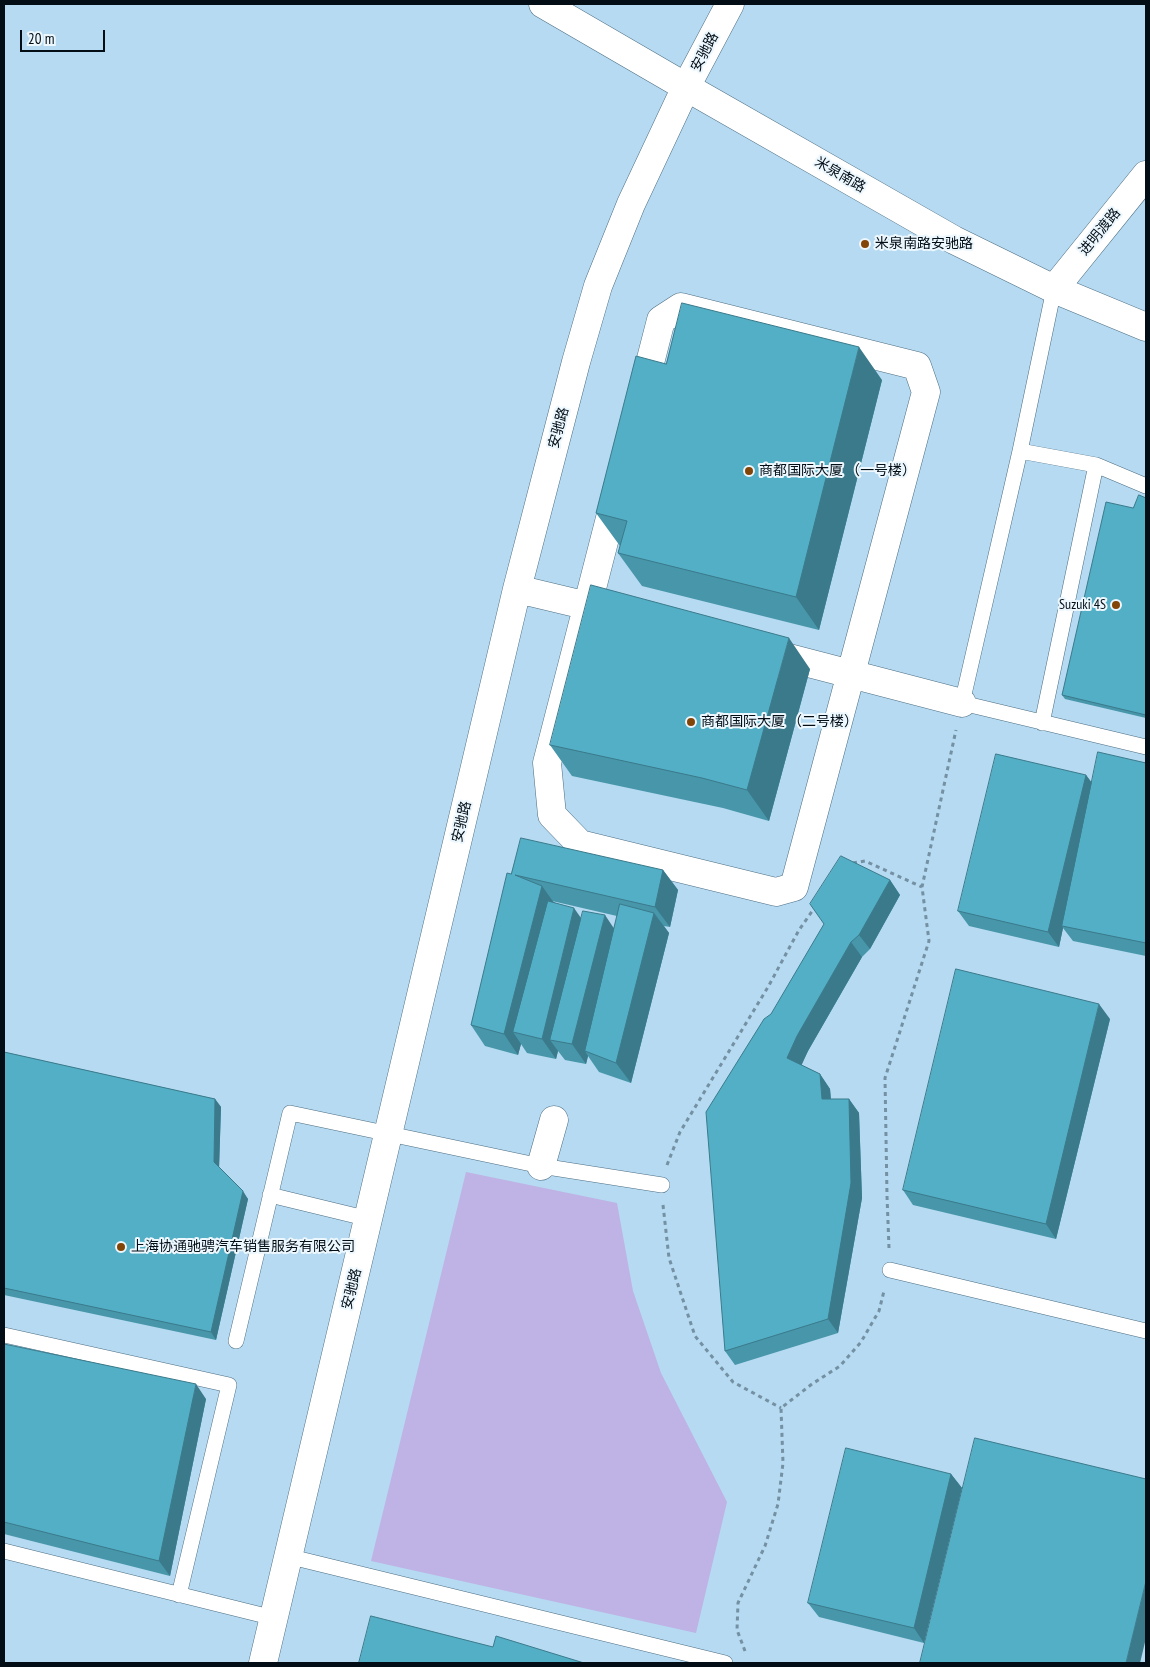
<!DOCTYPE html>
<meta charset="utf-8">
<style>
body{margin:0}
#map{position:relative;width:1150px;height:1667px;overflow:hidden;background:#b5daf1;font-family:"PT Sans Narrow",sans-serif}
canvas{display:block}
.frame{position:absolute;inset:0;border:5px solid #020d15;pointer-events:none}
.scale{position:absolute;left:20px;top:30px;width:85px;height:22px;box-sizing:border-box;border:2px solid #020d15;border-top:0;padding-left:6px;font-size:15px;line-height:18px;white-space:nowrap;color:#020d15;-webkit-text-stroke:4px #ecf7fe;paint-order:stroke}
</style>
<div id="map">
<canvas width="1150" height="1667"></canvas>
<div class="frame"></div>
<div class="scale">20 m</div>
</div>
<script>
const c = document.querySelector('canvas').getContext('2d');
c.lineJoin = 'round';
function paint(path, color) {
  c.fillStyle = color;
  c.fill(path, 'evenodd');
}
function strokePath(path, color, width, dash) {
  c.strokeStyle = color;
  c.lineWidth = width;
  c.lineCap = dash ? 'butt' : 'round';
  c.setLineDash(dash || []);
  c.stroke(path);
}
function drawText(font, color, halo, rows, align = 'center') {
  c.font = font + ' "PT Sans Narrow","Noto Sans SC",sans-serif';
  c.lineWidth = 4;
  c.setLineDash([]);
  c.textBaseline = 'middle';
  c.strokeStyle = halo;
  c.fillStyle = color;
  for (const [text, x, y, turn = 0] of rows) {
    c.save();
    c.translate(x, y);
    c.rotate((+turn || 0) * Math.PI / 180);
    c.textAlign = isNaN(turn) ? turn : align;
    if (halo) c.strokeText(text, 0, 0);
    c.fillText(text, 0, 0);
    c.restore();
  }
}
paint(new Path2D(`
 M466,1172L617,1203L633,1291L661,1373L727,1502L696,1633L371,1561Z`), '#bfb2e5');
const service = new Path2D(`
 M1054,289L1020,451L962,703L1146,747
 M1020,451L1096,465L1042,723
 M1096,465L1146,486
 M270,1195L369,1219
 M890,1270L1146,1331
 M4,1335L229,1385L179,1595
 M236,1341L290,1113L541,1166L662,1185
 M4,1551L274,1618
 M287,1556L725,1663`);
const minor = new Path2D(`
 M1054,289L1146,175
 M681,307L917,366L926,392L794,887L776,892L580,844L552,815L547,763L661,320Z
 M517,589L605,610
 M770,653L962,703
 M541,1166L554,1120
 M263,1663L517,589L576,362L598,286L631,204L686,87L730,4`);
const secondary = new Path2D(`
 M543,4L686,87L954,240L1054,289L1146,327`);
strokePath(service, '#4d6e83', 16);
strokePath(minor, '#4d6e83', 29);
strokePath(secondary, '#4d6e83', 29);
strokePath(new Path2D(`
 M853,863L865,861L922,887
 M667,1165L680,1132L768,987L799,930L813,910
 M663,1205L669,1258L695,1336L733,1382L781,1408
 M889,1248L887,1196L885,1078L929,941L922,887L956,730
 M745,1651L737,1630L738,1603L765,1546L778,1504L783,1463L781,1408L812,1384L840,1366L861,1342L879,1311L884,1291`), '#7490a2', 3, [4, 4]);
strokePath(service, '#fff', 15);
strokePath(minor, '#fff', 28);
strokePath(secondary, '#fff', 28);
paint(new Path2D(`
 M666,364L882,380L819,630L642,586L618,553L620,546L596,513Z
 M1146,498V718L1065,699L1062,695L1133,508Z
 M810,669L769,821L723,808L572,776L550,745Z
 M1146,763V956L1073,941L1063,928L1059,947L969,926L958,911L1086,775L1092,783Z
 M663,870L678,890L670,927L664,926L669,933L631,1083L599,1072L588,1056L586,1064L565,1060L558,1051L556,1059L527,1053L521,1044L518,1055L485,1046L471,1025L511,874ZM552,901L617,916L614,928L581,918L554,902Z
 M890,880L900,895L870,949L862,957L808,1051L801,1065L820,1074L830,1089L831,1099H849L859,1113L862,1198L838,1333L735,1365L725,1351L771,1014Z
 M1110,1019L1056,1239L913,1205L903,1190Z
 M4,1052L215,1099L221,1107L219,1167L248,1199L216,1340L4,1295Z
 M4,1344L206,1399L170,1576L4,1534Z
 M951,1474L962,1488L924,1643L819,1617L808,1603Z`), '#4796aa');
paint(new Path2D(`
 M859,347L882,380L819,630L796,597Z
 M789,638L810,669L769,821L747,790Z
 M1086,775L1097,790L1062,926L1063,928L1059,947L1048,932Z
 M663,870L678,890L670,927L655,907Z
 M890,880L900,895L870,949L859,935Z
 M542,886L557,907L513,1032L521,1044L518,1055L504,1034Z
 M574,908L588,928L550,1040L558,1051L556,1059L542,1039Z
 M654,913L669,933L631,1083L616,1063Z
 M605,915L619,936L585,1051L588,1056L586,1064L572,1044Z
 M851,942L862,957L808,1051L798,1073L787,1058L797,1036Z
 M1099,1004L1110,1019L1056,1239L1046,1224Z
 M820,1074L830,1089L832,1114L822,1099Z
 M215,1099L221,1107L219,1170L214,1162Z
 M849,1099L859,1113L862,1198L838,1333L828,1319Z
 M243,1191L248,1199L216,1340L211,1332Z
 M196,1384L206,1399L170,1576L159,1561Z
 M951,1474L962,1488L924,1643L914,1628Z
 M1146,1581V1638L1140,1663H1126Z`), '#3a7a8b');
const building = new Path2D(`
 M682,303L859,347L796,597L618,553L627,521L596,513L636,356L666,364Z
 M1139,495L1146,498V715L1062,695L1106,502L1133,508Z
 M591,585L789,638L747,790L702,778L550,745Z
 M1098,752L1146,763V943L1062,926Z
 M996,754L1086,775L1048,932L958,911Z
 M521,838L663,870L655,907L515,875L542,886L504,1034L471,1025L507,873L511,874Z
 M841,856L890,880L859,935L851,942L797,1036L787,1058L820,1074L822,1099H849L851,1183L828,1319L725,1351L706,1112L764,1019L771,1014L824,924L810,904Z
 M548,901L574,908L542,1039L513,1032Z
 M620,904L654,913L616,1063L585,1051Z
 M583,911L605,915L572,1044L550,1040Z
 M956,969L1099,1004L1046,1224L903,1190Z
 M4,1052L215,1099L214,1162L243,1191L211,1332L4,1288Z
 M4,1344L196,1384L159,1561L4,1522Z
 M975,1438L1146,1479V1581L1126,1663H920Z
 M846,1448L951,1474L914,1628L808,1603Z
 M371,1616L493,1647L496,1636L584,1663H359Z`);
paint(building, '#53afc6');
strokePath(building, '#3a7a8b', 1);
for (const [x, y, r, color] of [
 [865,244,5,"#834407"],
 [749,471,5,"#834407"],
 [1116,605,5,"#834407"],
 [691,722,5,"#834407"],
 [121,1247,5,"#834407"]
]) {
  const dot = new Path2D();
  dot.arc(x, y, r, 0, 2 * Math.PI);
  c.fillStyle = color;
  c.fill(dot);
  strokePath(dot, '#ecf7fe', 2);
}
drawText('14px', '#020d15', '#ecf7fe', [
 ["安驰路",705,52,-62],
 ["米泉南路",840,175,30],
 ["进明渡路",1100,232,-51],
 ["安驰路",559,428,-75],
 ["安驰路",462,822,-77],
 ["安驰路",352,1289,-76]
]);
drawText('14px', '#020d15', '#ecf7fe', [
 ["米泉南路安驰路",875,244],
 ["商都国际大厦 （一号楼）",759,471],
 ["Suzuki 4S",1106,605,"right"],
 ["商都国际大厦 （二号楼）",701,722],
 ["上海协通驰骋汽车销售服务有限公司",131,1247]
], 'left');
</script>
